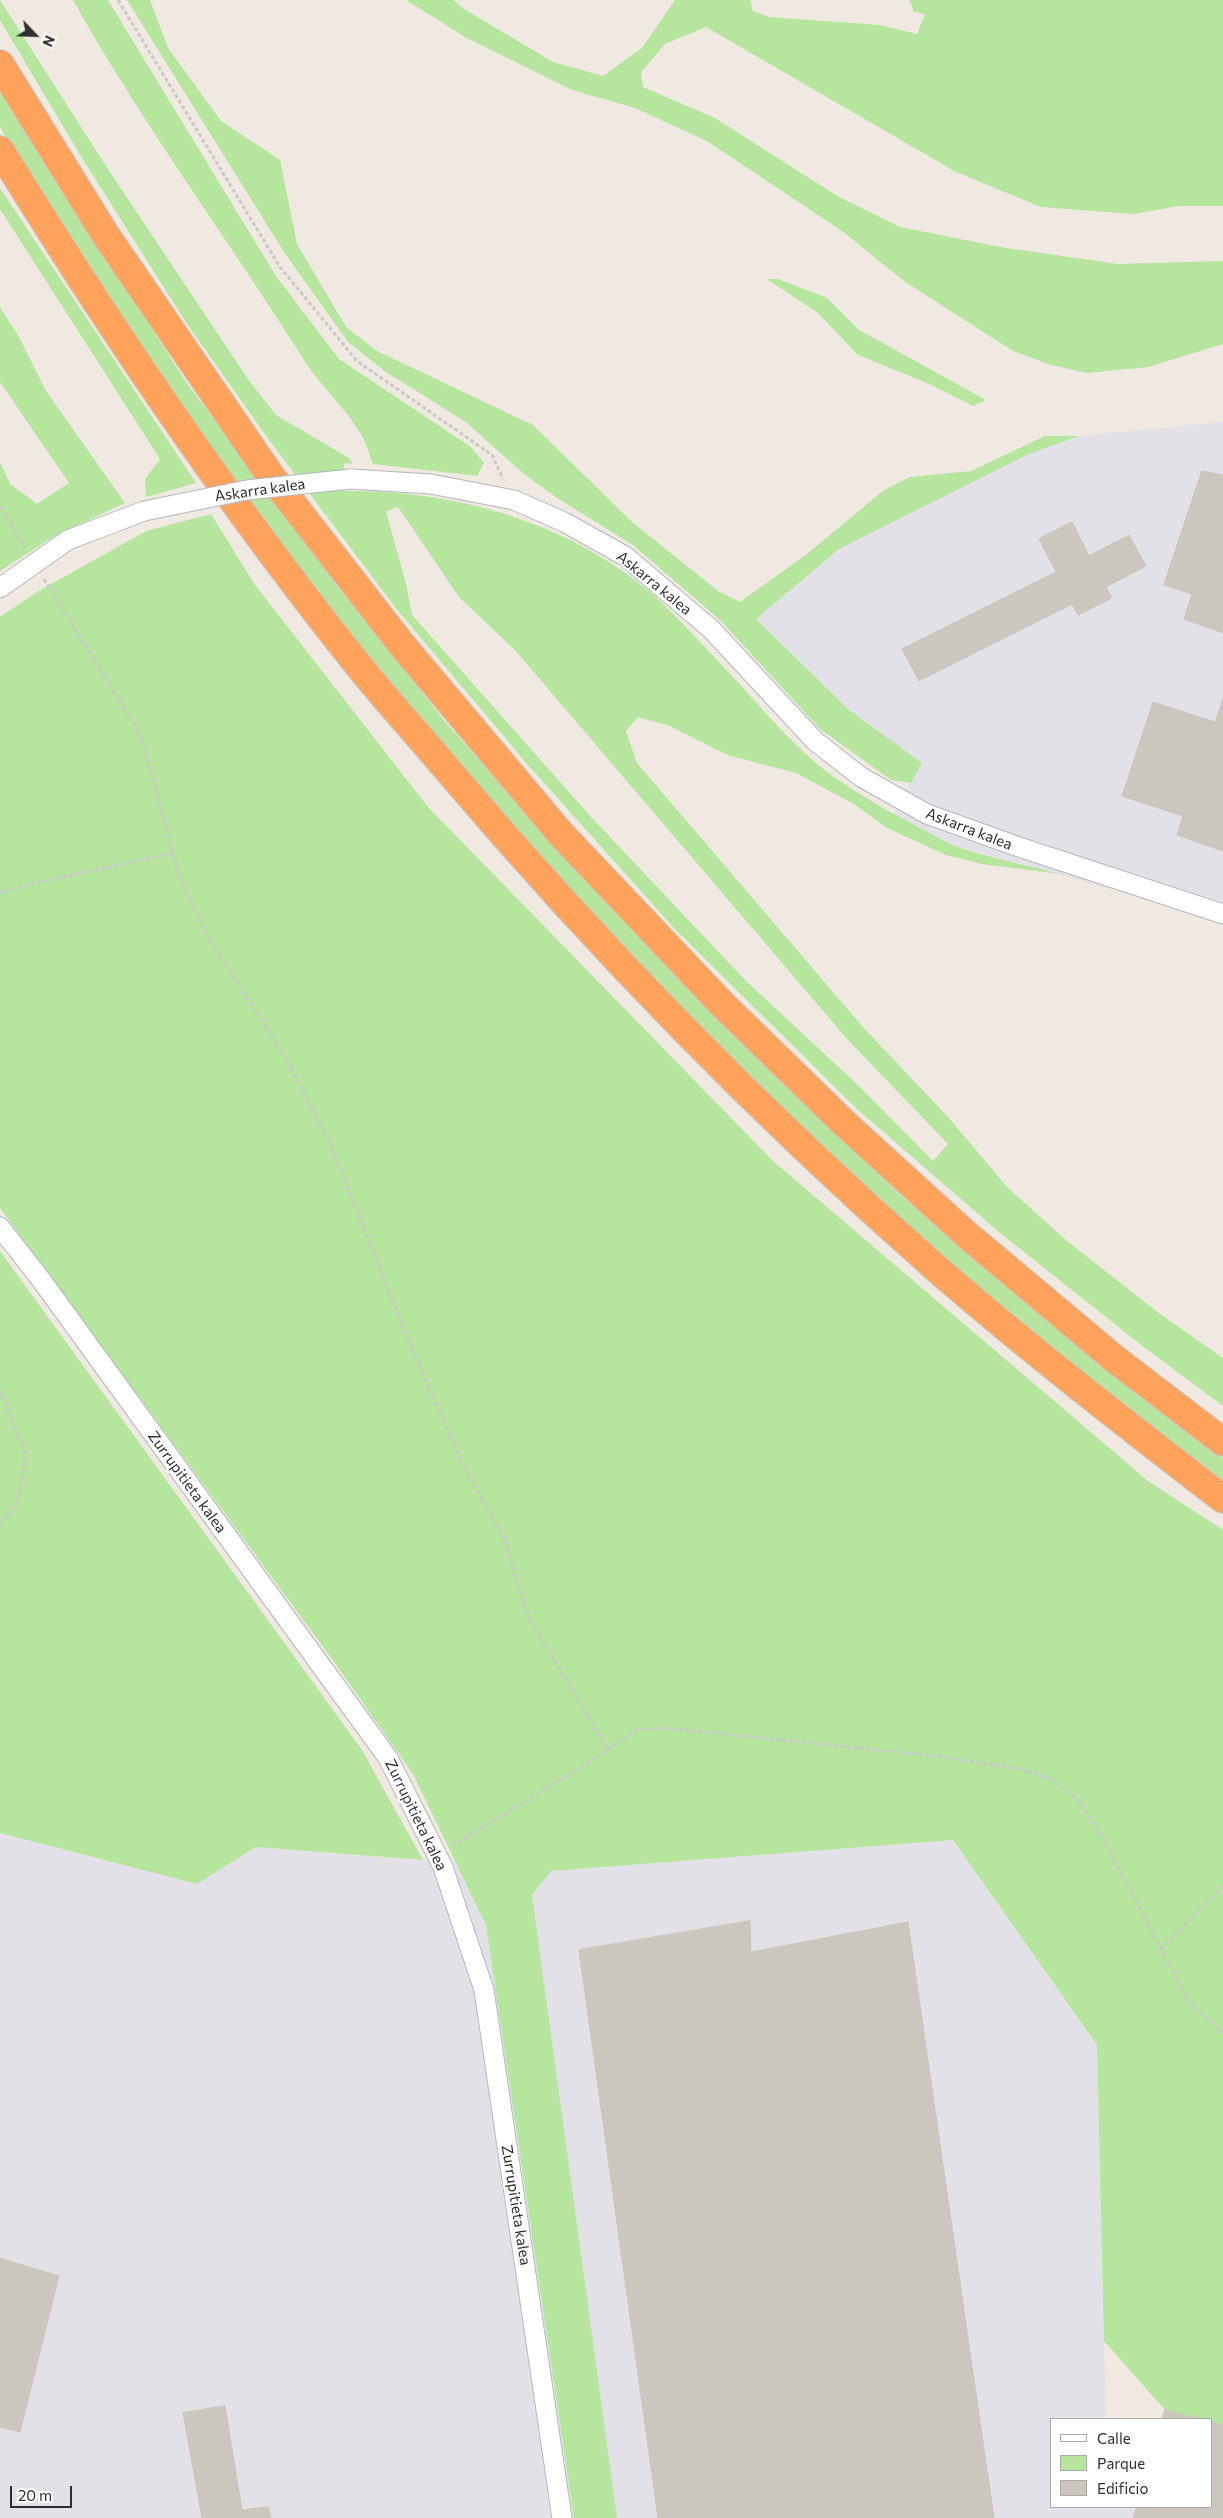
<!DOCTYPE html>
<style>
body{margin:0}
#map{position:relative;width:1223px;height:2518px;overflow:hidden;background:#efe9e1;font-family:Commissioner,sans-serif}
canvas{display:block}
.legend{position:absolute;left:1050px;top:2418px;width:162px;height:90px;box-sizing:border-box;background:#fff;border:1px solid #ababab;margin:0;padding:6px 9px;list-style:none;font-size:15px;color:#2e2e2e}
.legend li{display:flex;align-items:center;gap:10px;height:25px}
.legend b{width:25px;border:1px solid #ababab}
.north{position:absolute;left:10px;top:10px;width:50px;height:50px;-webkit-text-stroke:4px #fff;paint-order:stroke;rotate:114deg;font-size:14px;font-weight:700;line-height:20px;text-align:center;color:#2e2e2e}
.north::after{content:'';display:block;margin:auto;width:18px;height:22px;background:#2e2e2e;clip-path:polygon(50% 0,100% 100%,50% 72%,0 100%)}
.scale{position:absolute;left:10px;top:2486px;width:62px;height:22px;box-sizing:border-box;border:2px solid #2e2e2e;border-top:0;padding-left:6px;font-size:15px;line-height:18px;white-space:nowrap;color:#2e2e2e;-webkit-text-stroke:4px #fff;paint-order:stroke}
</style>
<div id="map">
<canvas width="1223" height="2518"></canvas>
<ul class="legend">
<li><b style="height:6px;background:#fff"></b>Calle</li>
<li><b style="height:14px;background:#b6e59e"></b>Parque</li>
<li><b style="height:14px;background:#cbc7bf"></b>Edificio</li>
</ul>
<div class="north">N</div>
<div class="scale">20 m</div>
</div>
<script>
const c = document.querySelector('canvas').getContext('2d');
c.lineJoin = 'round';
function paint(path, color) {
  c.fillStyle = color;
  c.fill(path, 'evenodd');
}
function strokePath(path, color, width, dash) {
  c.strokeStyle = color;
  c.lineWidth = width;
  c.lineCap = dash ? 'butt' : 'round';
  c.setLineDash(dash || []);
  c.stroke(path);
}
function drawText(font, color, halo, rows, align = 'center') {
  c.font = font + ' Commissioner,sans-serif';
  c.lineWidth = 4.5;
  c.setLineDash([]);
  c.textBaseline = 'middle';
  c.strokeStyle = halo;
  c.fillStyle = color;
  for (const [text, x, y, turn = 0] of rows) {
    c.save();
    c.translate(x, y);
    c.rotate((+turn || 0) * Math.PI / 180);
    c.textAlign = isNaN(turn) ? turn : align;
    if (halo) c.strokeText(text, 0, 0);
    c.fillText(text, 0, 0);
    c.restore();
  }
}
paint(new Path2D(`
 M1223,422V925L1136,896L957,846L893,815L921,763L848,709L756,619L839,549L1029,454L1079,436Z
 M0,1833L197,1884L256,1847L550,1871L953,1840L1097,2045L1106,2419H1052V2507H1212V2496L1223,2499V2518H0Z`), '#e3e1e8');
paint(new Path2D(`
 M0,0L106,166L250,382L276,415L349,458L353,464L344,463L345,491C453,490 566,521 650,592C674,613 696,638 718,661C756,700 792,748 837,779C866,799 897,816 928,832C938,837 948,843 958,847C991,858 1026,865 1060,874L982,864L946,855L887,828L854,804L796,773L727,755L670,726L638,717L626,731L637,763L862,1026L948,1117L1008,1188L1067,1241L1160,1314L1223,1358V1406L1140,1344L999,1232L857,1109L674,928L528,765L395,607L267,437L187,324L82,158L0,20ZM398,507L459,597L514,649L847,1039L948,1144L933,1161L859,1086L747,982L592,818L412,615L406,584L386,511Z
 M73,0H108L276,276L339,359L471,447L484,463L477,476L373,464C369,455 367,444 362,436C347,409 321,387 304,360C228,239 143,125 73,0Z
 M127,0H150L168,48L221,121L280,160L297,244L346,327L377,351L533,425L632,522L718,591L740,602L807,554L884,490L910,477L971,471L1045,436H1079L1029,454L839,549L756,619L848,709L922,763L911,783L891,780L820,729L721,621L633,545L557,498L524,474L466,422L386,372L348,342L284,252Z
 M406,0H453L464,9L553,62L603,76L642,48L675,0H750L753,11L769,17L880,25L917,34L925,14L914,12L909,0H1223V206H1179L1133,214L1041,207L956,172L706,27L665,44L641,72L643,87L715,118L839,197L900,227L1000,247L1118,264L1223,261V344L1148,367L1087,373L1051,365L1013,351L904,281L842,231L707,141L635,108L572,90L465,37Z
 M0,87L32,142L186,382L340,590L447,724L596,891L765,1066L900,1195L1085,1350L1223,1459V1483L1070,1364L893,1213L755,1082L587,907L436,738L324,599L177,403L20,163L0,127Z
 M0,188L196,483L146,497L145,479L160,459L0,209Z
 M767,279H778L827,298L859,330L986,400L973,406L927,383L858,355L818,313Z
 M0,307L19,337L46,391L125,503L53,537L0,571V462L10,484L37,504L69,483L0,382Z
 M211,514L255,585L428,807L773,1161L1148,1481L1223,1530V2425L1212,2422V2419H1201L1165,2410L1104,2341L1097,2045L953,1840L551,1871L532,1895L617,2518H574L486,1925L413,1774L332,1659L0,1208V617L37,592L146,531Z
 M0,1251L362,1750L423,1860L256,1847L197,1884L0,1833Z`), '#b6e59e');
const building = new Path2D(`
 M1202,471L1223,475V633L1184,619L1192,594L1164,585Z
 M1072,522L1089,556L1129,535L1146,566L1106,587L1112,598L1078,615L1072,604L919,681L902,649L1056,572L1039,539Z
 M1223,698V851L1177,835L1183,816L1122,796L1153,702L1215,722Z
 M750,1921L751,1952L908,1922L994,2518H658L579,1950Z
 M0,2258L59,2276L20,2432L0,2427Z
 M225,2406L242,2510L268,2507L271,2518H202L183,2413Z
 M1165,2410L1201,2419H1162Z
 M1212,2422L1223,2425V2518H1133L1137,2507H1212Z`);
paint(building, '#cbc7bf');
strokePath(building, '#cbc5ba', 1);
const street = new Path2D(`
 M351,479L431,484L514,500L564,522L625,556L711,629L815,741L861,777L927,814L1019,847L1223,914
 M0,588L68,540L144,511
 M0,1227L42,1281L388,1758L443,1867L484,1990L562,2518`);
const highway = new Path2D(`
 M0,64L105,234L270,475L402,645L560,833L721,1003L844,1123L967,1235L1116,1360L1223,1442
 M0,150C111,330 230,506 363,671C390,704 419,736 447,769C598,947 761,1114 936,1268C1029,1349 1126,1424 1223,1499`);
strokePath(street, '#b4b7c1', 21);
strokePath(highway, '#c9c9c9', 30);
strokePath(new Path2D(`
 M118,0L280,267L357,361L492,455L503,479
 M0,507L25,548
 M44,579L134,724L144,746L179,876L209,939L284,1055L329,1141L406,1334L462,1463L503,1536L529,1618L608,1750
 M0,893L26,885L173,853
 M0,1390L26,1455L17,1503L0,1524
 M452,1844L464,1839L608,1750L635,1730L666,1728L936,1756L1021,1769L1051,1779L1078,1800L1104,1840L1189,2002L1223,2033
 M1161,1949L1223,1886`), '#c9c9c9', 3, [4, 2.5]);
strokePath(street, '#fff', 19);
strokePath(highway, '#ffa35c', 28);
const streetBridge = new Path2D(`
 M144,511L247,490L351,479`);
strokePath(streetBridge, '#b4b7c1', 21, []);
strokePath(streetBridge, '#fff', 19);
drawText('15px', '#2e2e2e', '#fff', [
 ["Askarra kalea",260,490,-8],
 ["Askarra kalea",654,583,39],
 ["Askarra kalea",969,829,21],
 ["Zurrupitieta kalea",187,1482,54],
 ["Zurrupitieta kalea",416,1815,64],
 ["Zurrupitieta kalea",516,2205,81]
]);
</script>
